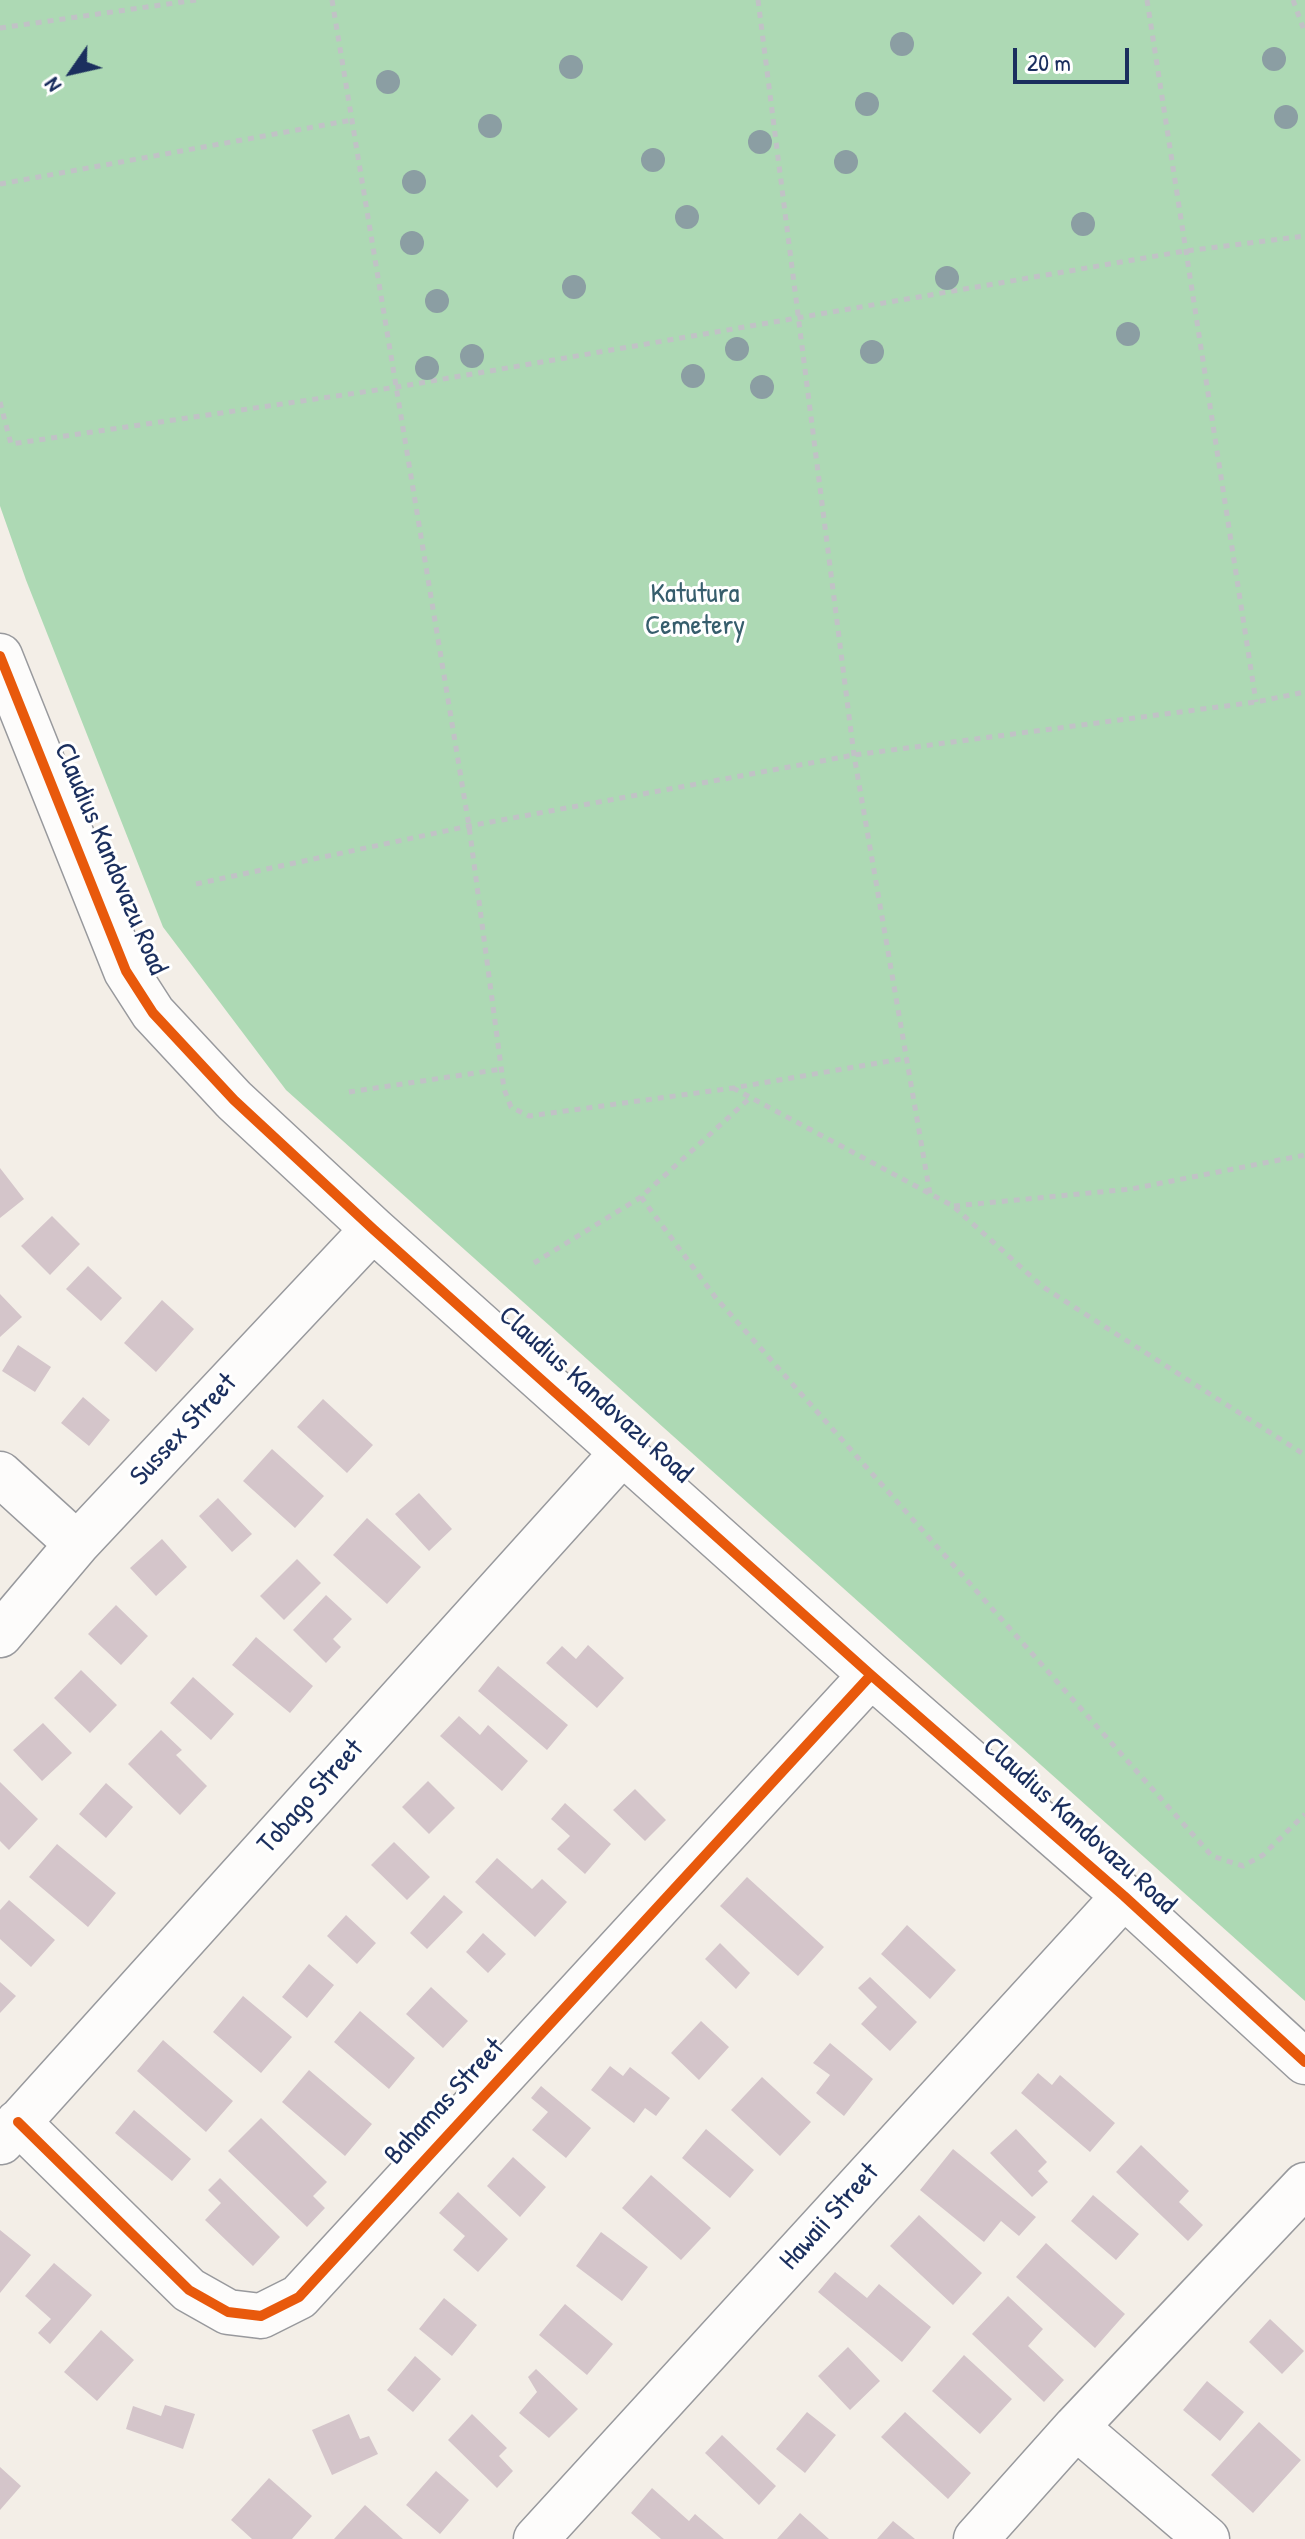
<!DOCTYPE html>
<style>
body{margin:0}
#map{position:relative;width:1305px;height:2539px;overflow:hidden;background:#f3eee7;font-family:"Patrick Hand",sans-serif}
canvas{display:block}
.north{position:absolute;left:32px;top:32px;width:80px;height:80px;-webkit-text-stroke:6px #fff;paint-order:stroke;rotate:236deg;font-size:22px;font-weight:700;line-height:32px;text-align:center;color:#1b2f5e}
.north::after{content:'';display:block;margin:auto;width:28px;height:36px;background:#1b2f5e;clip-path:polygon(50% 0,100% 100%,50% 72%,0 100%)}
.scale{position:absolute;left:1013px;top:48px;width:116px;height:36px;box-sizing:border-box;border:4px solid #1b2f5e;border-top:0;padding-left:10px;font-size:24px;line-height:28px;white-space:nowrap;color:#1b2f5e;-webkit-text-stroke:6px #fff;paint-order:stroke}
</style>
<div id="map">
<canvas width="1305" height="2539"></canvas>
<div class="north">N</div>
<div class="scale">20 m</div>
</div>
<script>
const c = document.querySelector('canvas').getContext('2d');
c.lineJoin = 'round';
function paint(path, color) {
  c.fillStyle = color;
  c.fill(path, 'evenodd');
}
function strokePath(path, color, width, dash) {
  c.strokeStyle = color;
  c.lineWidth = width;
  c.lineCap = dash ? 'butt' : 'round';
  c.setLineDash(dash || []);
  c.stroke(path);
}
function drawText(font, color, halo, rows, align = 'center') {
  c.font = font + ' "Patrick Hand",sans-serif';
  c.lineWidth = 6;
  c.setLineDash([]);
  c.textBaseline = 'middle';
  c.strokeStyle = halo;
  c.fillStyle = color;
  for (const [text, x, y, turn = 0] of rows) {
    c.save();
    c.translate(x, y);
    c.rotate((+turn || 0) * Math.PI / 180);
    c.textAlign = isNaN(turn) ? turn : align;
    if (halo) c.strokeText(text, 0, 0);
    c.fillText(text, 0, 0);
    c.restore();
  }
}
paint(new Path2D(`
 M0,0H1305V2001L286,1090L163,927L26,580L0,506Z`), '#add9b4');
paint(new Path2D(`
 M0,1168L24,1199L0,1218Z
 M52,1216L80,1244L50,1275L21,1246Z
 M88,1266L122,1298L101,1321L66,1289Z
 M0,1294L22,1317L0,1337Z
 M162,1300L194,1329L156,1372L124,1343Z
 M18,1345L51,1367L35,1392L2,1371Z
 M83,1397L110,1420L89,1446L61,1423Z
 M323,1399L373,1445L347,1473L297,1427Z
 M272,1449L324,1496L295,1528L243,1481Z
 M419,1493L452,1529L429,1551L395,1514Z
 M218,1498L252,1534L232,1552L199,1516Z
 M367,1518L421,1567L387,1604L333,1555Z
 M162,1539L187,1567L156,1596L130,1568Z
 M297,1559L321,1583L284,1620L260,1596Z
 M326,1595L352,1619L333,1639L341,1647L326,1663L293,1630Z
 M116,1605L148,1636L121,1665L88,1634Z
 M256,1637L313,1686L290,1713L232,1665Z
 M588,1645L624,1678L597,1708L546,1663L562,1646L576,1659Z
 M498,1666L568,1725L547,1750L478,1691Z
 M81,1670L117,1705L90,1733L54,1698Z
 M193,1677L234,1714L211,1740L170,1703Z
 M459,1716L480,1735L488,1725L528,1761L502,1791L440,1736Z
 M43,1723L72,1753L42,1781L13,1750Z
 M161,1730L182,1750L176,1755L207,1786L180,1815L128,1764Z
 M428,1781L455,1808L429,1834L402,1807Z
 M0,1782L38,1819L9,1850L0,1841Z
 M106,1783L133,1807L106,1838L79,1814Z
 M635,1789L666,1820L645,1841L613,1810Z
 M565,1803L611,1844L585,1874L557,1849L570,1836L551,1819Z
 M394,1842L430,1877L407,1900L371,1865Z
 M57,1844L116,1893L88,1927L29,1877Z
 M497,1858L532,1889L542,1879L567,1902L535,1937L475,1882Z
 M747,1877L824,1947L798,1976L720,1906Z
 M444,1895L463,1912L427,1949L410,1933Z
 M9,1900L55,1940L31,1967L0,1939V1910Z
 M346,1915L376,1943L357,1964L327,1936Z
 M907,1925L956,1970L930,1999L881,1954Z
 M483,1933L506,1954L488,1973L466,1952Z
 M720,1943L750,1973L736,1989L705,1959Z
 M309,1964L334,1985L307,2018L282,1997Z
 M870,1977L917,2022L890,2051L861,2024L877,2007L858,1988Z
 M0,1982L16,1996L0,2013Z
 M431,1987L468,2021L443,2048L406,2014Z
 M243,1996L292,2037L261,2073L213,2032Z
 M360,2011L415,2058L389,2089L334,2042Z
 M701,2021L729,2047L699,2080L671,2053Z
 M163,2040L233,2101L206,2132L137,2071Z
 M830,2043L873,2079L844,2116L816,2093L830,2075L813,2063Z
 M610,2066L623,2076L630,2067L670,2098L656,2116L645,2108L634,2123L591,2090Z
 M309,2070L372,2124L345,2156L282,2102Z
 M1038,2073L1052,2085L1060,2075L1115,2123L1090,2152L1021,2093Z
 M762,2077L811,2122L780,2156L731,2110Z
 M541,2086L591,2128L566,2158L532,2130L548,2112L531,2098Z
 M134,2110L191,2159L172,2181L115,2133Z
 M261,2118L327,2182L313,2196L325,2208L307,2227L228,2151Z
 M706,2129L754,2170L730,2198L682,2158Z
 M1016,2129L1047,2162L1038,2171L1048,2182L1032,2197L990,2153Z
 M1141,2145L1189,2191L1179,2202L1203,2225L1188,2241L1116,2172Z
 M953,2149L1036,2217L1019,2236L1001,2221L984,2242L920,2190Z
 M513,2157L546,2187L520,2217L487,2186Z
 M651,2175L711,2228L681,2260L622,2208Z
 M220,2178L280,2237L253,2266L205,2220L221,2203L208,2190Z
 M458,2192L508,2239L478,2272L453,2250L465,2236L439,2213Z
 M1093,2195L1139,2234L1116,2260L1071,2221Z
 M919,2215L982,2273L953,2305L890,2246Z
 M0,2230L31,2255L0,2293Z
 M601,2232L648,2267L622,2301L576,2266Z
 M1046,2243L1125,2314L1095,2348L1016,2277Z
 M54,2263L92,2295L50,2344L38,2333L51,2319L25,2296Z
 M835,2272L867,2298L879,2284L931,2327L902,2362L818,2292Z
 M1008,2296L1043,2329L1028,2346L1064,2380L1044,2402L972,2334Z
 M444,2298L477,2325L452,2356L419,2329Z
 M565,2304L613,2344L587,2375L539,2335Z
 M1270,2319L1304,2351L1282,2374L1249,2342Z
 M101,2330L134,2360L97,2401L64,2372Z
 M848,2347L880,2381L850,2410L818,2376Z
 M964,2355L1012,2399L980,2434L932,2391Z
 M415,2356L441,2379L413,2412L387,2390Z
 M536,2369L578,2409L549,2438L519,2413L537,2392L528,2377Z
 M1207,2381L1244,2412L1220,2441L1183,2410Z
 M165,2405L195,2414L183,2449L126,2429L133,2406L161,2416Z
 M807,2412L836,2435L805,2473L776,2449Z
 M905,2412L971,2473L948,2499L881,2437Z
 M349,2414L360,2439L369,2436L378,2454L332,2475L312,2430Z
 M472,2414L507,2448L499,2456L513,2471L497,2488L448,2440Z
 M1259,2422L1301,2460L1253,2513L1211,2475Z
 M722,2435L776,2486L759,2505L705,2453Z
 M0,2467L21,2486L0,2510Z
 M436,2471L469,2500L440,2534L406,2505Z
 M269,2478L312,2516L292,2539H252L231,2520Z
 M652,2488L689,2521L695,2514L724,2539H661L631,2513Z
 M365,2505L403,2539H334Z
 M800,2513L829,2539H777Z
 M893,2521L915,2539H877Z`), '#d4c5ca');
const minor = new Path2D(`
 M0,656L126,971L153,1013L234,1100L373,1229L871,1675L1124,1896L1305,2062
 M0,1474L77,1544
 M0,1635L77,1544L373,1229
 M18,2122L189,2290L228,2312L261,2316L299,2297L871,1675
 M1,2142L623,1452
 M1076,2427L1207,2539
 M536,2539L1124,1896
 M976,2539L1076,2427L1305,2185`);
strokePath(minor, '#98999d', 47);
strokePath(new Path2D(`
 M332,0L469,826L504,1089L511,1107L529,1116L733,1088L907,1058
 M758,0L854,755L930,1194
 M1147,0L1256,702
 M1293,0L1305,33
 M0,28L196,0
 M0,184L352,120
 M0,402L11,444L397,387L1185,251L1305,236
 M196,884L469,826L854,755L1256,702L1305,692
 M733,1088L953,1206L1043,1287L1305,1455
 M349,1092L502,1069
 M641,1197L716,1298L1212,1856L1243,1866L1263,1855L1305,1814
 M954,1206L1131,1189L1305,1155
 M534,1263L641,1197L751,1097`), '#c1c2c6', 5, [6, 6]);
strokePath(minor, '#fdfcfb', 44);
strokePath(new Path2D(`
 M0,656L126,971L153,1013L234,1100L373,1229L871,1675L1124,1896L1305,2062
 M18,2122L189,2290L228,2312L261,2316L299,2297L871,1675`), '#e8590c', 10);
c.fillStyle = '#8b9ea3';
for (const [x, y] of [
 [902,44],
 [1274,59],
 [571,67],
 [388,82],
 [867,104],
 [1286,117],
 [490,126],
 [760,142],
 [653,160],
 [846,162],
 [414,182],
 [687,217],
 [1083,224],
 [412,243],
 [947,278],
 [574,287],
 [437,301],
 [1128,334],
 [737,349],
 [872,352],
 [472,356],
 [427,368],
 [693,376],
 [762,387]
]) {
  c.beginPath();
  c.arc(x, y, 12, 0, 2 * Math.PI);
  c.fill();
}
drawText('28px', '#365d6c', '#fff', [
 ["Katutura",695,595],
 ["Cemetery",695,627]
]);
drawText('28px', '#1b2f5e', '#fff', [
 ["Claudius Kandovazu Road",110,859,67],
 ["Claudius Kandovazu Road",595,1395,42],
 ["Sussex Street",184,1430,-47],
 ["Tobago Street",311,1797,-48],
 ["Claudius Kandovazu Road",1079,1826,42],
 ["Bahamas Street",445,2102,-47],
 ["Hawaii Street",830,2217,-48]
]);
</script>
